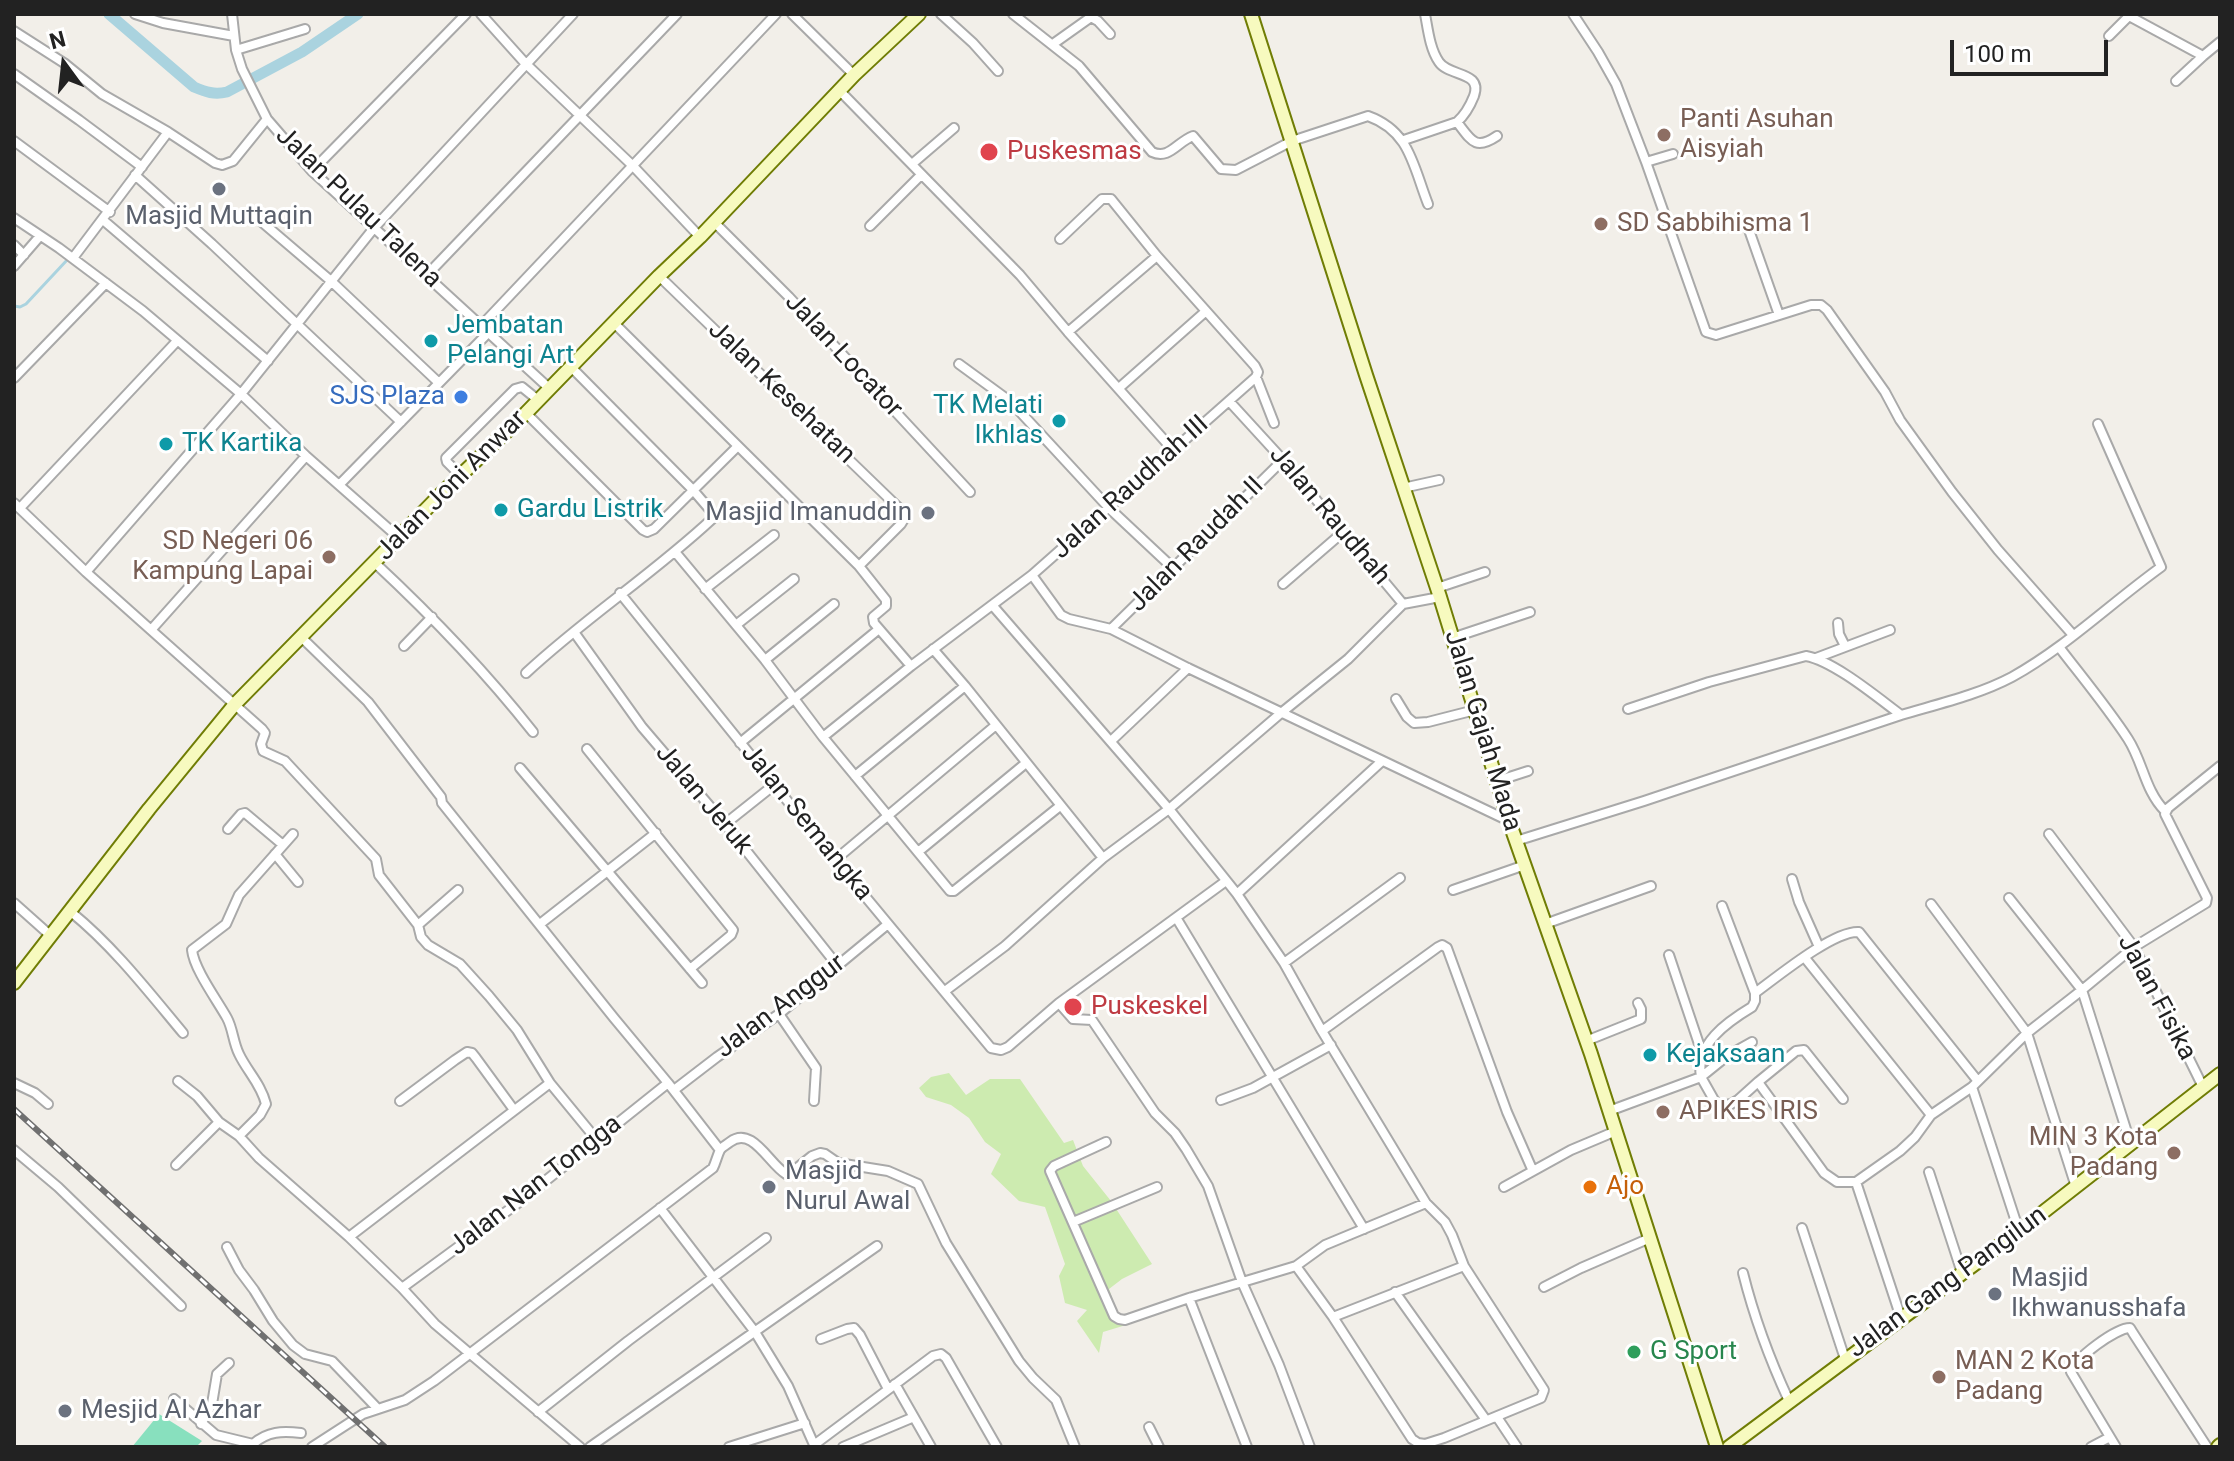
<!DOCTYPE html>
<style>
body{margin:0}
#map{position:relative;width:2234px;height:1461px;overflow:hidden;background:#f2efe9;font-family:Roboto,sans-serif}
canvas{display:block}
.frame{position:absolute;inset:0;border:16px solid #222;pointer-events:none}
.north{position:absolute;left:24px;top:24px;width:80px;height:80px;-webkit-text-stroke:6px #fff;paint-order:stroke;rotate:345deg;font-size:22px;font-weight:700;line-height:32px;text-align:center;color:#222}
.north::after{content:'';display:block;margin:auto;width:28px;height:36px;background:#222;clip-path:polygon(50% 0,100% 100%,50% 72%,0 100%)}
.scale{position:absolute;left:1950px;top:40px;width:158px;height:36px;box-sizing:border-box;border:4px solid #222;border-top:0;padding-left:10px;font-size:24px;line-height:28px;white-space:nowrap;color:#222;-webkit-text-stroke:6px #fff;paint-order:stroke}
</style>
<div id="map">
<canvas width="2234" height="1461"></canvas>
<div class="frame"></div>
<div class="north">N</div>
<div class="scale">100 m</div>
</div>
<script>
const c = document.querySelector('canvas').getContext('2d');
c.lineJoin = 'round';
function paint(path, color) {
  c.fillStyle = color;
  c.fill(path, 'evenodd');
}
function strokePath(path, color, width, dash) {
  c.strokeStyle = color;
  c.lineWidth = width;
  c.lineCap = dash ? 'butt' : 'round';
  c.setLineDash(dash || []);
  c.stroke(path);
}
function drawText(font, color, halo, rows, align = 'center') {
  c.font = font + ' Roboto,sans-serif';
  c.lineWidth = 6;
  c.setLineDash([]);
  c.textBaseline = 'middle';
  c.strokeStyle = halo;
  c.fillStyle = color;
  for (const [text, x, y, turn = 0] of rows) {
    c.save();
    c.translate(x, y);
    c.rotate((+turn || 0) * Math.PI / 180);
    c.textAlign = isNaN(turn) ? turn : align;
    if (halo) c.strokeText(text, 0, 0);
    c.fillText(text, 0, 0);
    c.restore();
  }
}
paint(new Path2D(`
 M949,1073L966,1095L990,1079H1020L1064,1143L1073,1140L1083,1166L1111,1201L1152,1264L1122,1279L1109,1289L1116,1309L1126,1325L1103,1332L1099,1353L1077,1321L1087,1310L1065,1303L1059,1276L1065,1264L1045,1207L1019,1201L991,1174L1001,1154L985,1142L969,1118L951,1105L926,1097L919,1088L931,1077Z`), '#cdebb0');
paint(new Path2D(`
 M159,1414L202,1441L196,1447H132Z`), '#88e0be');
strokePath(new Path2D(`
 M14,306L20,307L26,304L68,259`), '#aad3df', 3);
strokePath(new Path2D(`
 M109,14L194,87C206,92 214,95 227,92L302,52L358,14`), '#aad3df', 11);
const street = new Path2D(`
 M135,14L163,23L234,36
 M232,14L236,50L242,69L267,119L312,171L550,389
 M481,14L525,63L633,166L700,237
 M792,14L854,75
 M941,14L973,43L998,71
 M1013,14L1079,66L1152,152C1169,160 1177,142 1193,136L1221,169L1236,170L1292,141L1368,116C1410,131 1413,166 1428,204
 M1425,14C1428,30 1430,49 1439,62C1449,77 1483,71 1474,96C1470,106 1465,115 1457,122
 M1573,14L1598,52L1616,84L1646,162L1706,332L1716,335L1811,305H1821L1827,310L1885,392L1900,420L1952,492L1998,550L2073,635
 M2131,14L2129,16L2203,56L2220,42
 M14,31L64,63L102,94L168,132L215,163L222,165L233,161L267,119
 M2109,36L2129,16
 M1053,44L1091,17L1098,21L1110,34
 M236,50L305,29
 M14,74L79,120L142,167
 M2176,81L2203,56
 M839,90L1020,275L1068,332L1173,450
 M1404,140L1457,122C1471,140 1475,151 1497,136
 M14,141L110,212
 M1646,162L1673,154
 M912,164L954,128
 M312,171L466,14
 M135,175L212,244L401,422
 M256,217L331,281L439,383
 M14,218L59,248L143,311L241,394L306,456L398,537
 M103,220L268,361
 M714,222L789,297L970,492
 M870,226L921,175
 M1749,230L1779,315
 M14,245L24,255
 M73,258L168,132
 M14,266L40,236
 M426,276L677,14
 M659,276L902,511L904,519L901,524L859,566
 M614,323L859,566L886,600V606L873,617L874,623L911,666
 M481,326L776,14
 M1068,332L1157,256
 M959,364L1011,402L1109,508L1173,568
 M1256,377L1274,423
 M14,378L106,283
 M1119,388L1205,312
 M1229,401L1283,460L1403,604L1440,597
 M526,413L643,530L647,532L654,529L738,446
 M460,475L447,462L446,458L515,389L522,387L538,400
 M340,484L488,333
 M1403,488L1439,480
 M14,503L86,572L262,729L265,733L261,744L263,751L285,761L376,859L379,875L418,925L421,937L428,945L460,964L489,996L517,1030L550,1083L596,1139
 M20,508L177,341
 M676,553L765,660L823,737L950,891H954L1060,806
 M375,563C433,617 484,670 533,732
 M86,572L241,394L374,228L573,14
 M1032,575L1061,615L1069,619L1111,629L1188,668L1509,821
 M1283,584L1342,533
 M1437,588L1485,572
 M705,589L774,535
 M620,593L835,860L991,1048L1001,1050L1008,1047L1059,1003L1226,881
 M993,606L1169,809L1237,894L1284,963L1322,1031L1426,1203
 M1838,623L1839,634L1845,646
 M736,625L794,579
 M1111,629L1283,460
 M151,630L306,456
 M574,632L642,727L725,824L837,965
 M301,637L368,702L441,797L442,803L614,1018L668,1083L720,1150
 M1452,638L1530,612
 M404,646L432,617
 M2059,647C2082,677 2107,707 2128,739C2143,762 2145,791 2165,811
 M933,649L965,686L1103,858
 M1816,658L1890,630
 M765,660L834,604
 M526,673C585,618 653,574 712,519L711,511L693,490L571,367
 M1396,699L1407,717L1414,723L1428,722L1475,710
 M1901,715C1938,704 1978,695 2012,677C2066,647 2111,603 2161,567L2098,424
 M823,737L911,666L1032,575L1256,377L1258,372L1255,366L1157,256L1111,199H1102L1060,239
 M1111,741L1188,668
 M740,743L879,629
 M587,749L733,930L731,935L690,969
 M520,768L702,983
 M855,776L965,686
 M1497,781L1528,771
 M725,824L774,785
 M228,829L241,814L245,813L283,845
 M2049,834L2134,947L2203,1087
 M1516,841L1644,801L1901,715C1878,698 1834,661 1806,656L1709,682L1628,709
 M918,852L1026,763
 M275,854L298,882
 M835,860L996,725
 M1792,879L1799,902L1819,947
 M1453,890L1525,865
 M1237,894L1382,761
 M2009,898L2082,990L2131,1145
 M14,903L51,936
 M1931,904L2027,1033L2076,1187
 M1722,906L1755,993
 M71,912C113,946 148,991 183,1033
 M1177,919L1364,1229
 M540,924L656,833
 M1545,924L1651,886
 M418,925L458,890
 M1669,955L1702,1053
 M1805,958L1931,1115
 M1284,963L1400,878
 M945,991L1005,946L1103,858L1169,809L1281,713L1348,659L1403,604
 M1059,1003L1073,1019L1092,1020L1155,1113L1175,1133L1186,1149L1208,1186L1242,1282L1279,1365L1310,1447
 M779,1014L816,1068L814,1101
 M1322,1031L1438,947L1442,945L1447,948L1507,1112L1532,1169
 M1586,1041L1641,1019V1009L1638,1003
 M1752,1042L1727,1056L1701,1077L1714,1100L1721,1106L1731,1104L1738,1100L1758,1082L1824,1173L1837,1182H1856L1900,1151L1915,1137L1931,1115L1972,1087L2027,1033L2082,990L2134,947L2206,903L2207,898L2165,814L2168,808L2220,766
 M178,1081L197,1096L219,1122L239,1136L259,1158L349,1237L402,1288L435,1324L580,1447
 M1758,1082L1796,1051L1804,1050L1843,1099
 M14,1083L35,1093L48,1104
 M1972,1087L2019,1231
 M674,1090L717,1057L779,1014L888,924
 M1221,1100L1253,1088L1331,1045
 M400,1101L455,1060L467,1052L472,1053L476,1058L514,1110
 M1609,1111L1701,1077C1695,1044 1727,1022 1752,1007L1755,1001V993C1777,977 1834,930 1859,932L1977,1080
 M239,1136L260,1115L266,1104C261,1084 247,1071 239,1054C233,1042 233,1029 227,1018C217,1000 194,969 192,950L226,924L239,895L293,834
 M1106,1142L1054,1166L1050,1171L1114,1316L1119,1319L1125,1320L1189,1298L1296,1266L1325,1245L1426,1203L1445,1222L1452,1235L1464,1266L1544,1390L1541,1398L1444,1438L1425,1444L1418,1443L1412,1439L1333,1317L1296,1266
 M14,1150L58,1187L181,1306
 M176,1165L219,1122
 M1929,1172L1962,1273
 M1856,1182L1901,1318
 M1504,1187L1571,1150L1616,1131
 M660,1208L755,1332L788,1386L815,1447
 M1073,1222L1157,1187
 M1802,1228L1845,1359
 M349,1237L550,1083
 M227,1247L239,1270L254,1290L273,1321L293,1345L305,1354L332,1361L377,1408
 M1743,1273C1754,1317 1770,1360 1789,1401
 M1544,1287L1581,1268L1650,1238
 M402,1288L514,1206L668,1083
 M1395,1292L1486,1420
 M1189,1298L1247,1447
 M1333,1317L1464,1266
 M821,1339L847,1329L854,1328L860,1335L888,1389
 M895,1384L931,1447
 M174,1399L216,1435L253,1444L255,1447
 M538,1412L628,1341L766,1238
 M1497,1417L1517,1447
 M201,1424L212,1404L217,1374L229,1363
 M1149,1427L1159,1447
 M253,1444C268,1431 282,1431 301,1433
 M814,1445L933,1356L941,1354L946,1358L997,1447
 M312,1447L363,1414L405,1400L434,1381L713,1168C716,1162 717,1156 720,1150C722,1147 726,1145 730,1142C752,1125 769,1164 786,1174L792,1172L812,1156L820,1153L825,1154L838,1163L888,1171L918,1184L946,1243L1019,1361L1033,1378L1056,1400L1075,1447
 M590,1447L877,1246
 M729,1447L805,1423
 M843,1447L914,1417
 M2091,1447L2110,1437
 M2116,1447L2071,1372C2075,1358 2116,1328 2130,1328L2133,1333L2207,1447`);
const secondary = new Path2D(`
 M1251,14L1366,375L1440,597L1509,821L1591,1054L1717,1447
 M14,983L149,809L235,704L442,493L526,413L659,276L700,237L854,75L919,14
 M1729,1447L2019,1231L2220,1074
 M2218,1447L2220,1445`);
strokePath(street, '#a9a9a9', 12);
strokePath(secondary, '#707d05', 16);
strokePath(street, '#fff', 8);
strokePath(secondary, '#f7fabf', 12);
const rail = new Path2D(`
 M14,1109L385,1447`);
strokePath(rail, '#707070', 6);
strokePath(rail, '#fff', 3, [9]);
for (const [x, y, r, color] of [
 [1664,135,8,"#8d6e63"],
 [989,152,10,"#e0444e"],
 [219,189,8,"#6b7280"],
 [1601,224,8,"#8d6e63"],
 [431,341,8,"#0f9aa8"],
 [461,397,8,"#3f7fe0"],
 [1059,421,8,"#0f9aa8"],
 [166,444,8,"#0f9aa8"],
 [501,510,8,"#0f9aa8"],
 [928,513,8,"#6b7280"],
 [329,557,8,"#8d6e63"],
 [1073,1007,10,"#e0444e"],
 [1650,1055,8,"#0f9aa8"],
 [1663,1112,8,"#8d6e63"],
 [2174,1153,8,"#8d6e63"],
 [769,1187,8,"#6b7280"],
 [1590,1187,8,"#e8710a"],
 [1995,1294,8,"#6b7280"],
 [1634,1352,8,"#2e9e5b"],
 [1939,1377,8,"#8d6e63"],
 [65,1411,8,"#6b7280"]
]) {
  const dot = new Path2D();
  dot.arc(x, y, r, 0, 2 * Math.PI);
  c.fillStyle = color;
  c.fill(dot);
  strokePath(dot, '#fff', 3);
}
drawText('26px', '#785e54', '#fff', [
 ["Panti Asuhan",1680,120],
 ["Aisyiah",1680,150],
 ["SD Sabbihisma 1",1617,224],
 ["SD Negeri 06",313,542,"right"],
 ["Kampung Lapai",313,572,"right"],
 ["APIKES IRIS",1679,1112],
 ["MIN 3 Kota",2158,1138,"right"],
 ["Padang",2158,1168,"right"],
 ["MAN 2 Kota",1955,1362],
 ["Padang",1955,1392]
], 'left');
drawText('26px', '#be3a42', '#fff', [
 ["Puskesmas",1007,152],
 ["Puskeskel",1091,1007]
], 'left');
drawText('26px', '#222', '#fff', [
 ["Jalan Pulau Talena",358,208,44],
 ["Jalan Locator",843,356,47],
 ["Jalan Kesehatan",781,393,44],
 ["Jalan Joni Anwar",452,486,-45],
 ["Jalan Raudhah III",1131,488,-42],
 ["Jalan Raudhah",1329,516,50],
 ["Jalan Raudah II",1197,545,-45],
 ["Jalan Gajah Mada",1482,731,73],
 ["Jalan Jeruk",703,800,50],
 ["Jalan Semangka",806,823,51],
 ["Jalan Fisika",2156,998,62],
 ["Jalan Anggur",781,1007,-37],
 ["Jalan Nan Tongga",536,1186,-38],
 ["Jalan Gang Pangilun",1948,1283,-36]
]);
drawText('26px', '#5b616d', '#fff', [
 ["Masjid Muttaqin",219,217,"center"],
 ["Masjid Imanuddin",912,513,"right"],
 ["Masjid",785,1172],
 ["Nurul Awal",785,1202],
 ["Masjid",2011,1279],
 ["Ikhwanusshafa",2011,1309],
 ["Mesjid Al Azhar",81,1411]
], 'left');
drawText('26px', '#0d838f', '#fff', [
 ["Jembatan",447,326],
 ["Pelangi Art",447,356],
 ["TK Melati",1043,406,"right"],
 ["Ikhlas",1043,436,"right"],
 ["TK Kartika",182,444],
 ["Gardu Listrik",517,510],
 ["Kejaksaan",1666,1055]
], 'left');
drawText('26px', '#366cbe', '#fff', [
 ["SJS Plaza",445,397]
], 'right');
drawText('26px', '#c56008', '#fff', [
 ["Ajo",1606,1187]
], 'left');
drawText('26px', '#27864d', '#fff', [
 ["G Sport",1650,1352]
], 'left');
</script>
